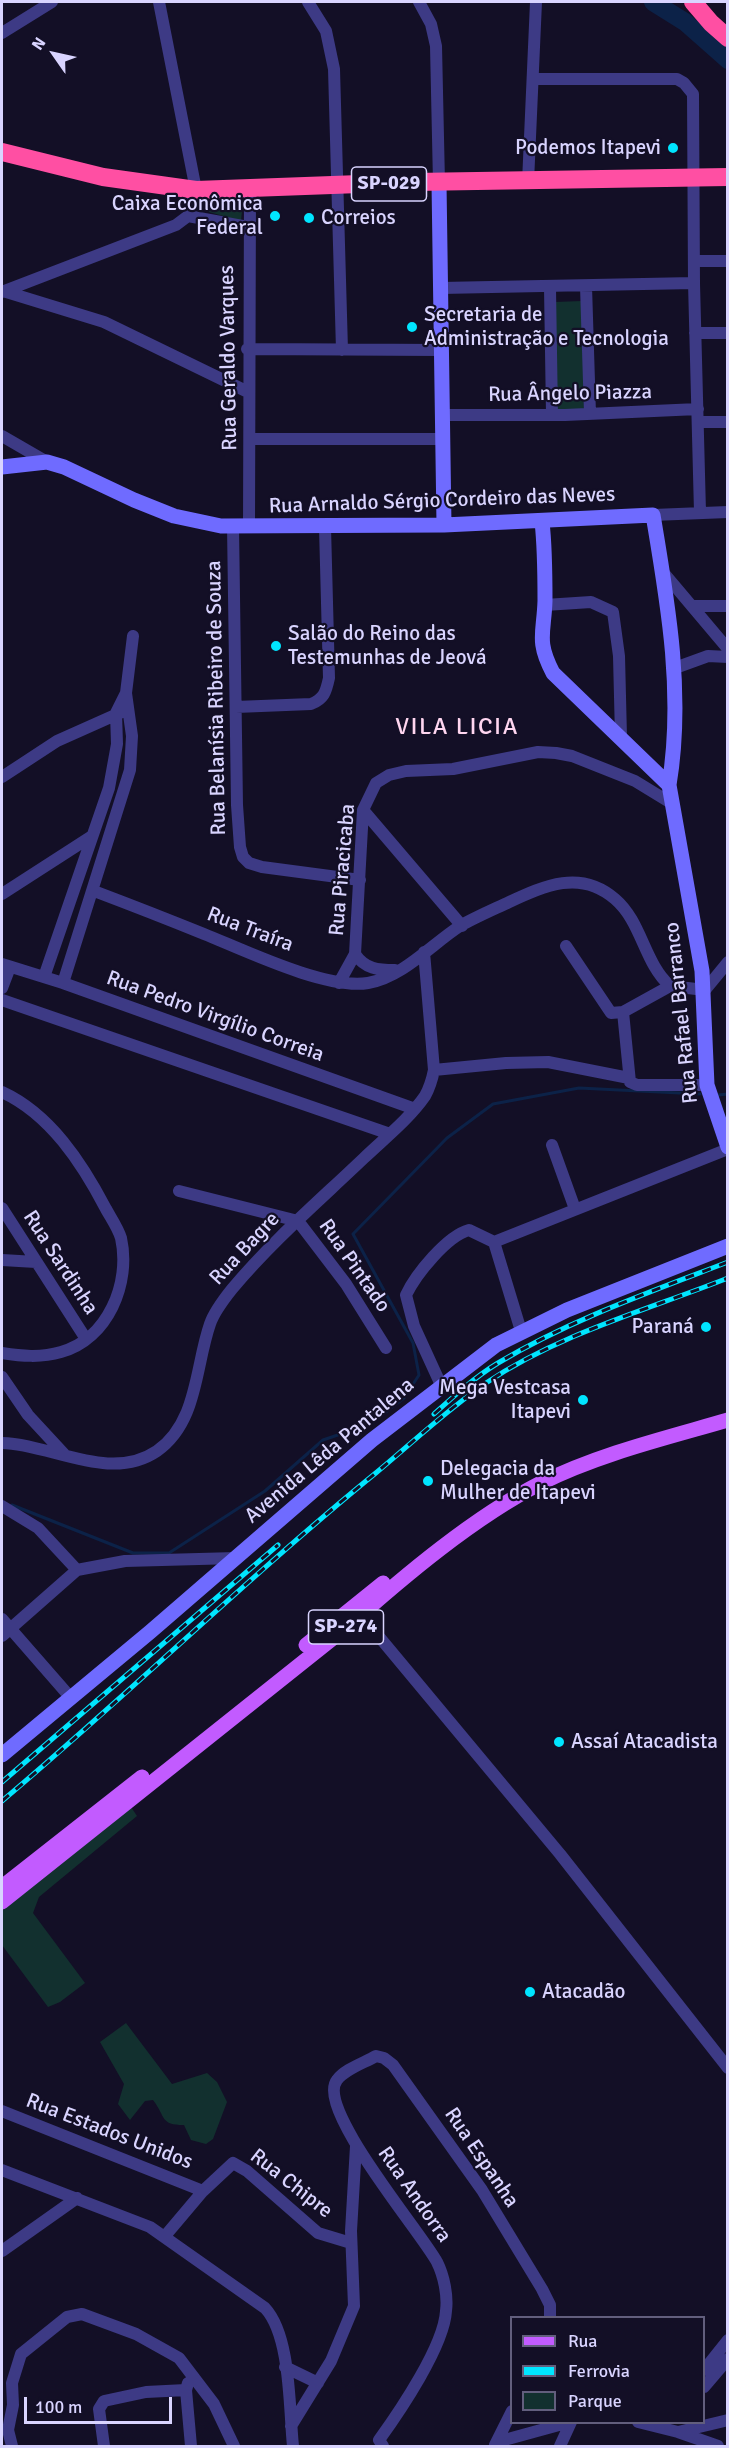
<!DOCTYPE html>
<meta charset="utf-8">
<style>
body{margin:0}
#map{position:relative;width:729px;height:2448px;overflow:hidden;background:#130f26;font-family:Signika,sans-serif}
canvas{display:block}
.frame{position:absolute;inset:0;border:3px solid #d9d4ff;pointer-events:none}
.legend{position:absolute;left:510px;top:2316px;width:195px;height:108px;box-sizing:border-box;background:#130f26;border:2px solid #625e7d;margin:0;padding:8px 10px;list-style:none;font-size:18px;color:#d9d4ff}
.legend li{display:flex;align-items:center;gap:12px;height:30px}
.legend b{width:30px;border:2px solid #625e7d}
.north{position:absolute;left:24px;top:24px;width:60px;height:60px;-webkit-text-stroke:4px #130f26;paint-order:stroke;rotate:304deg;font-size:16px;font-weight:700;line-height:24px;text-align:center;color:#d9d4ff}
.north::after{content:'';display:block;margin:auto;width:21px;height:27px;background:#d9d4ff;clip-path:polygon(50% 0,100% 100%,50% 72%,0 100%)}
.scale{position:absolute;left:24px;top:2397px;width:148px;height:27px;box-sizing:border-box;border:3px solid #d9d4ff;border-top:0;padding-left:8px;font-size:18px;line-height:21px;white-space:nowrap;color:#d9d4ff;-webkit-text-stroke:4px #130f26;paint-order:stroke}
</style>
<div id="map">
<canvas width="729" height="2448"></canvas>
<div class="frame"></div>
<ul class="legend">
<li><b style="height:8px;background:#c25bff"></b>Rua</li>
<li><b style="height:8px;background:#00e5ff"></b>Ferrovia</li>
<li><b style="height:16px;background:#12302f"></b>Parque</li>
</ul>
<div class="north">N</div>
<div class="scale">100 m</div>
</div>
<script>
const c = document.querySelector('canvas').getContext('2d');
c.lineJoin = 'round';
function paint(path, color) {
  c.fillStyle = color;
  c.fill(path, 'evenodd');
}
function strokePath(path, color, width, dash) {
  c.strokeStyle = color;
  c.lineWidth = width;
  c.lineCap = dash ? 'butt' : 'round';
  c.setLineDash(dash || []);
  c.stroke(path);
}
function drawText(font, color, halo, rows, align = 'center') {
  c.font = font + ' Signika,sans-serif';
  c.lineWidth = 4.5;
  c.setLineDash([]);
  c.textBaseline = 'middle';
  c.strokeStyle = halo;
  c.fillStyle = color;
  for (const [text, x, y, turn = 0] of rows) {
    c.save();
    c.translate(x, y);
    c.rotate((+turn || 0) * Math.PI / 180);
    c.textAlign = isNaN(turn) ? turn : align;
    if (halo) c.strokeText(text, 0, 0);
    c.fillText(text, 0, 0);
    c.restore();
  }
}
paint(new Path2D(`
 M213,201H243L241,221L202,210Z
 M582,301L584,411L556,412L555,302Z
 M131,1807L137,1816L39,1897L33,1913L85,1983L60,2002L48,2007L2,1945V1908Z
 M126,2023L172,2084L207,2073L217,2082L227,2102L213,2139L206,2144L191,2140L184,2125C160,2125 166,2117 153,2100L145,2101L130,2120L118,2104L124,2084L100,2042Z`), '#12302f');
strokePath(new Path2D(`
 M718,1095L728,1094
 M12,1505L133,1553H169L265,1491L323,1440L370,1424L404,1398L419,1375L413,1343L353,1234L447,1138L493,1104L579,1088L700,1094`), '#0c2248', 3);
strokePath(new Path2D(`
 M653,2L685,22L728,60`), '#0c2248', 18);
strokePath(new Path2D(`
 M308,2L326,31L334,69L342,350
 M419,2L431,24L436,46L439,183
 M2,33L52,2
 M534,79H677L684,83L693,94L694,283L700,512
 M528,182L536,2
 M188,216L248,227
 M694,261H728
 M586,286L590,414
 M441,288L694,283
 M550,288L552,415
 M3,291L104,322L248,392
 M2,292L176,225L188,216L196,190L159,2
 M695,333H728
 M247,349L441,350
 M443,415H565L698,409
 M699,422H728
 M2,436L47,462
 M250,439H443
 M653,515L728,512
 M233,526L237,805L240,847L243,857L249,863L262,867L360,880
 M249,527L250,188
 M663,572L728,649
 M545,605L591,602L613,612L619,656L621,737
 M694,606H728
 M675,668L708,656L728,657
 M236,707L311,704C324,699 326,692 329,678L325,527
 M2,777L57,741L122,712
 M363,810L462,926
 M94,891C131,905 167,919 204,934C244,950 326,990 368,983C403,977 432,944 460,926C474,918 490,911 505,904C542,887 579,868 615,899C642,922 644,963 670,986L705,990L728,962
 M2,894L92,836
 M566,946L611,1013L623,1012L670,986
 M355,954C365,969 378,970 395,970
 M2,964L63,983L415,1109
 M44,977L109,788L117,744L116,713L126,693
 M63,983L130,770L132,736L126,693L133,636
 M339,983L355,954L363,810L376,783L389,775L406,771L453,769L538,752L556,753L572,756L635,781L671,803
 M2,988L10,967
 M2,1000L390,1134
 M623,1012L630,1082L637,1085H707
 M434,1070L506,1063L548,1062L629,1078
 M2,1092C50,1114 82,1163 106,1209C111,1218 118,1228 121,1238C131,1283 108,1339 61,1352C41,1358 21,1356 2,1353
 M552,1145L575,1209
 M179,1191L298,1221L346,1284L386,1348
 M2,1208L86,1339
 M494,1242L728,1149
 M494,1242L521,1331
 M2,1260L36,1262
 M2,1377L28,1415L65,1455
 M441,1385L414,1326L406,1295C416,1274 447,1236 469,1230L494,1242
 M2,1443C51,1444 110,1483 157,1451C198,1422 195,1367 210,1324C214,1312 224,1299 232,1289C271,1242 320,1200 364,1158C385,1138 409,1119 425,1096C430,1087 432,1080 434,1070L424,952
 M2,1506L38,1528L77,1570
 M361,1615L560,1854L728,2068
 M2,1619L71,1698
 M2,1636L77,1570L125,1561L236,1558
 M2,2111L203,2191
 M2,2170L150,2227L265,2308C291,2336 289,2408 293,2446
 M165,2236L203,2191L233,2163L247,2171L318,2233L351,2243
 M2,2251L77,2198
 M285,2367L318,2383
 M704,2370L728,2340
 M188,2383L186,2390L191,2446
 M704,2387L728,2359
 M638,2422L678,2432L728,2420
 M291,2426L331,2361L354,2306L351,2231L356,2146
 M678,2432L718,2446
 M497,2442L570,2422
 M495,2445L512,2411
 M12,2446L8,2430L13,2405L12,2383L21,2354L67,2317L82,2314L136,2334L179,2358L214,2404L234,2446
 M104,2446L99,2409L104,2401L146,2392L186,2390
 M383,2446L379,2440C400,2411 444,2346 446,2311C448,2296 444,2276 437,2262C421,2232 315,2108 337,2080C345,2069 364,2063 376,2056L384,2058L393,2065L482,2190L542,2289L550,2305V2318
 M560,2446L571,2422`), '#3d3a85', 12);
strokePath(new Path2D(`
 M439,183L444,525
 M2,467L47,462L64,467L134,500L174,516L221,526L444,525L653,515C668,604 684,695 669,785L702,971L707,1085L728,1147
 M542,522C545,548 545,574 545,601C544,633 536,641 553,673L669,785
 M2,1755L150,1632L372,1440L496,1345L567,1310L728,1246`), '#6f6bff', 15);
strokePath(new Path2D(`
 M306,1645L383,1583
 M2,1887L142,1777
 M2,1902L347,1627C403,1577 474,1517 541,1483C599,1454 666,1438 728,1420`), '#c25bff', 15);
strokePath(new Path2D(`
 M693,2L711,23L728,38
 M2,152L103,177L196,190L414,182L728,177`), '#ff4fa3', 18);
const rail = new Path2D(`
 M434,1414C454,1396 475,1377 498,1363C570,1320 650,1292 728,1262
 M2,1782L278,1545
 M2,1801C129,1694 248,1577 377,1472C413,1442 448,1409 486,1383C559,1334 647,1310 728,1278`);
strokePath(rail, '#00e5ff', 5);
strokePath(rail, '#130f26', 3, [9]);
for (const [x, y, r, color] of [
 [673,148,6,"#00e5ff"],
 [275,216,6,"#00e5ff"],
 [309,218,6,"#00e5ff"],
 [412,327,6,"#00e5ff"],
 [276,646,6,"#00e5ff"],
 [706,1327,6,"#00e5ff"],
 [583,1400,6,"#00e5ff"],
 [428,1481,6,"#00e5ff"],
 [559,1742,6,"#00e5ff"],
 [530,1992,6,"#00e5ff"]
]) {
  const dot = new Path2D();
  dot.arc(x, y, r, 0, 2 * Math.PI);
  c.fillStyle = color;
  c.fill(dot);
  strokePath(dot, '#130f26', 2);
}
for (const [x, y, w] of [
 [389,184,75],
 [346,1627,75]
]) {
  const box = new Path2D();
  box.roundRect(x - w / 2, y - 17, w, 34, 4.5);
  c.fillStyle = '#130f26';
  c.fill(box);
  strokePath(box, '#d9d4ff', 1.5);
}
drawText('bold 20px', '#d9d4ff', null, [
 ["SP-029",389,184],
 ["SP-274",346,1627]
]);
drawText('21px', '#d9d4ff', '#130f26', [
 ["Podemos Itapevi",661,148,"right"],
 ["Caixa Econômica",263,204,"right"],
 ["Federal",263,228,"right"],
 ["Correios",321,218],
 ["Secretaria de",424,315],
 ["Administração e Tecnologia",424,339],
 ["Salão do Reino das",288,634],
 ["Testemunhas de Jeová",288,658],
 ["Paraná",694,1327,"right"],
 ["Mega Vestcasa",571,1388,"right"],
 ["Itapevi",571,1412,"right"],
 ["Delegacia da",440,1469],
 ["Mulher de Itapevi",440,1493],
 ["Assaí Atacadista",571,1742],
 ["Atacadão",542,1992]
], 'left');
drawText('21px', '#d9d4ff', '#130f26', [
 ["Rua Geraldo Varques",229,358,-91],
 ["Rua Ângelo Piazza",570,394,-1],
 ["Rua Arnaldo Sérgio Cordeiro das Neves",442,501,-2],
 ["Rua Belanísia Ribeiro de Souza",217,698,-91],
 ["Rua Piracicaba",343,870,-85],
 ["Rua Traíra",250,930,21],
 ["Rua Rafael Barranco",682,1013,-96],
 ["Rua Pedro Virgílio Correia",215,1017,20],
 ["Rua Bagre",245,1249,-47],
 ["Rua Sardinha",60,1263,57],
 ["Rua Pintado",354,1266,55],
 ["Avenida Lêda Pantalena",330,1451,-40],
 ["Rua Estados Unidos",109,2132,21],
 ["Rua Espanha",481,2158,56],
 ["Rua Chipre",291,2184,38],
 ["Rua Andorra",414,2195,55]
]);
c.letterSpacing = '1.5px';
drawText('24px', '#ffd6f0', '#130f26', [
 ["VILA LICIA",457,728]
]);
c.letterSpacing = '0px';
</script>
